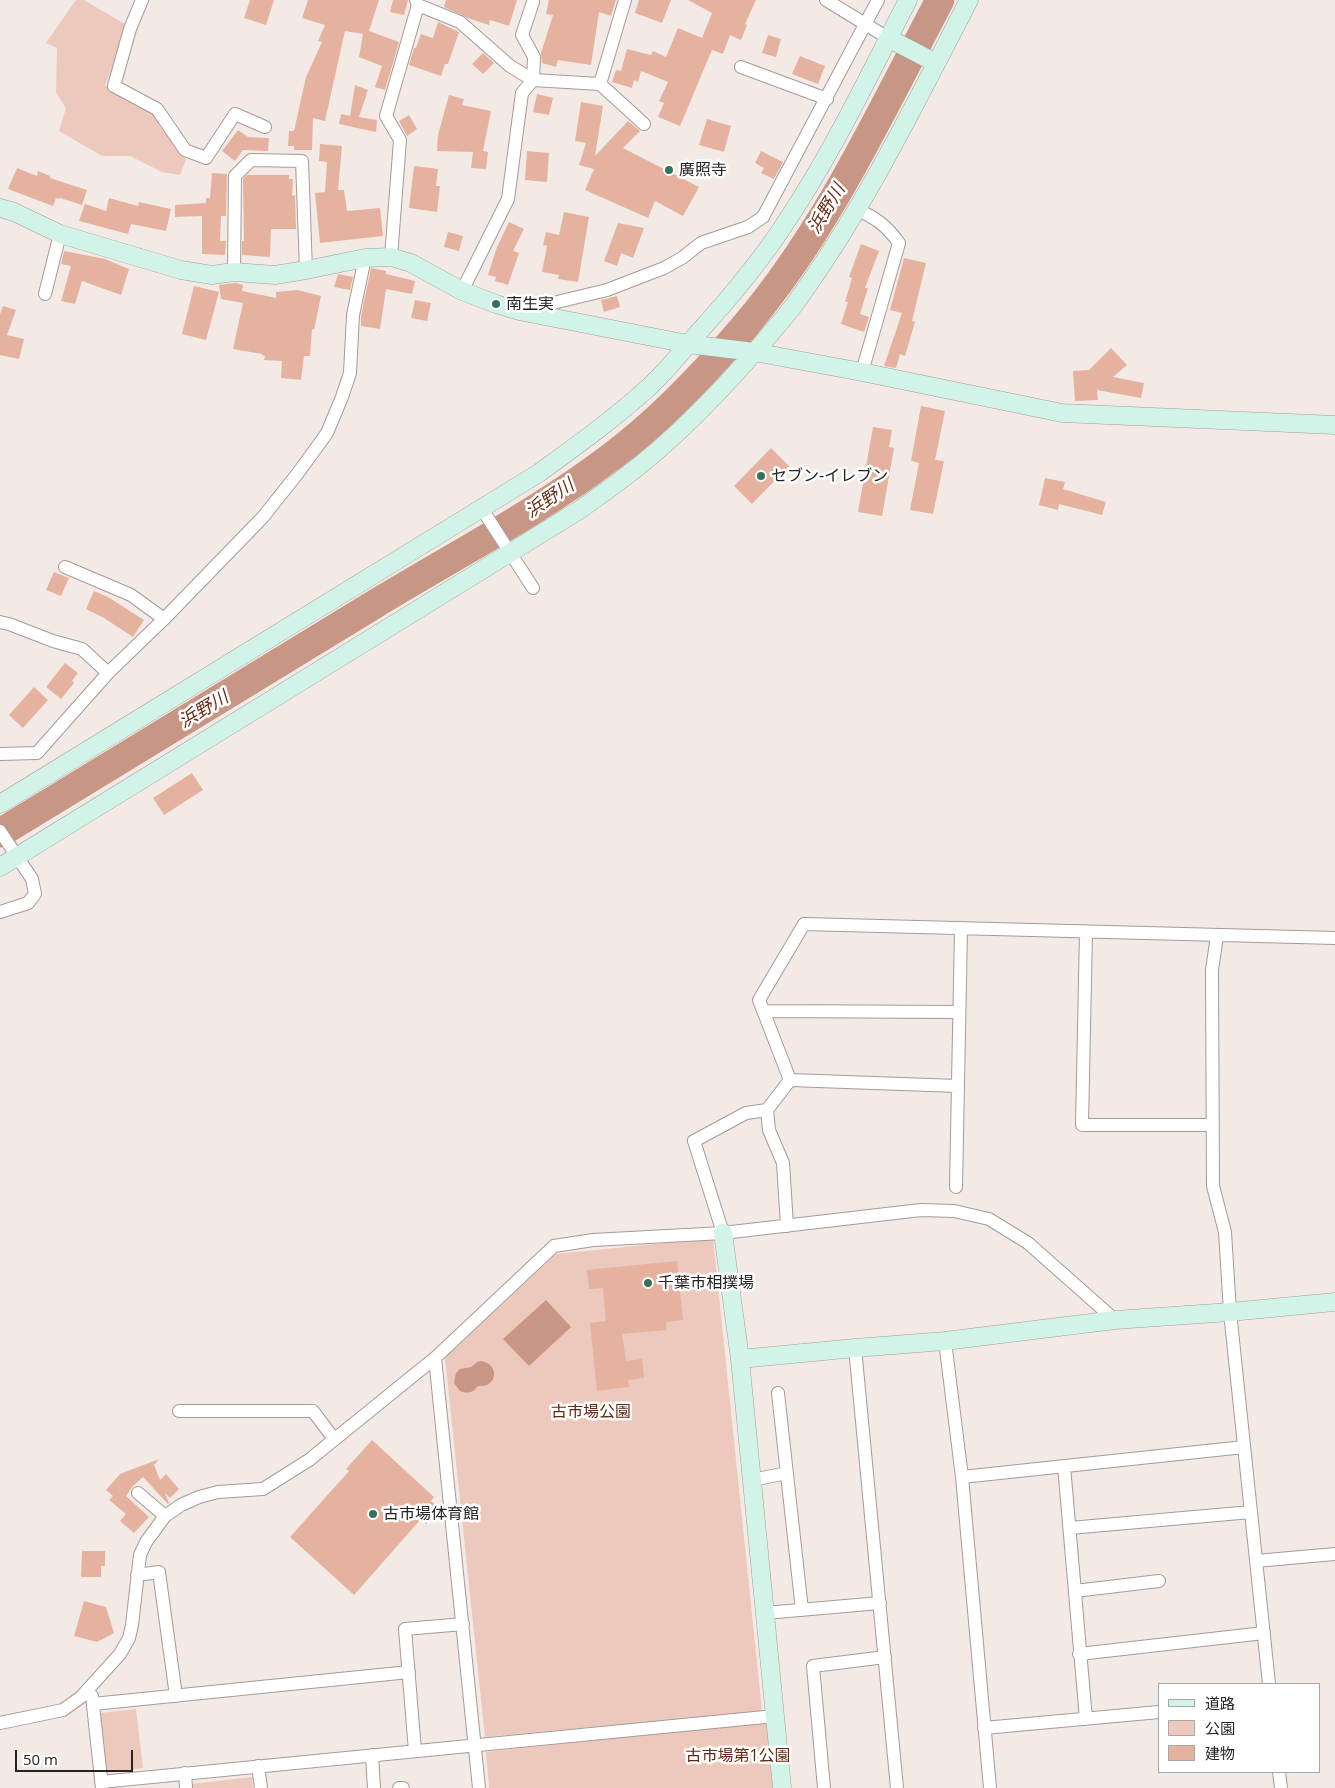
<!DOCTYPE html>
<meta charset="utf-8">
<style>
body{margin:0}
#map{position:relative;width:1335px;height:1788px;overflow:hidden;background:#f3eae6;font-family:"Open Sans","Noto Sans JP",sans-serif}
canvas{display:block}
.legend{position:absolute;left:1158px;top:1683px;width:162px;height:90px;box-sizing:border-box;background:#fff;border:1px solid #a8a7a7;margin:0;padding:6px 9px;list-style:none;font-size:15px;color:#262322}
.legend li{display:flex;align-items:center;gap:10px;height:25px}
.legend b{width:25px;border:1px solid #a8a7a7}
.scale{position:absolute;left:15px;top:1750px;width:118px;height:22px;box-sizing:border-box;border:2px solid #262322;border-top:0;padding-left:6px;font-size:15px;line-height:18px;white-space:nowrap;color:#262322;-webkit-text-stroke:4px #fff;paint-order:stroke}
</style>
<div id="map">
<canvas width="1335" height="1788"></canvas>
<ul class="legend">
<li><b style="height:6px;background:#d1f3e8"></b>道路</li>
<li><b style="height:14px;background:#ecc9bc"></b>公園</li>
<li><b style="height:14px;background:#e5b2a0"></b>建物</li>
</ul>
<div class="scale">50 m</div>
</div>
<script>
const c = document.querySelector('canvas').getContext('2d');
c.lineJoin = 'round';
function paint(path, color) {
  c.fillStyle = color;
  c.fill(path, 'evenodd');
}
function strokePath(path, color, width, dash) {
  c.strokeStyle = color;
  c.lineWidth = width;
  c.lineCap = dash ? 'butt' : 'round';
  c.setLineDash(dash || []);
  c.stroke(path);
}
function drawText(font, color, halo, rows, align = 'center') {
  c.font = font + ' "Open Sans","Noto Sans JP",sans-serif';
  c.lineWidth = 5;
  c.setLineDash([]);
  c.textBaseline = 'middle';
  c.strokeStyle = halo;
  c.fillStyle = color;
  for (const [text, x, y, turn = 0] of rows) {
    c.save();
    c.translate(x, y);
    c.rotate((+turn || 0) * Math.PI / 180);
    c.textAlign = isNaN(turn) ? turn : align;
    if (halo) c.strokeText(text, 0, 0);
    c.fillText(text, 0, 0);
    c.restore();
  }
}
paint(new Path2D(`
 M76,0H84L128,26L105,86L134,96L152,112L164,131L186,160L180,175L162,172L130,156H102L59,131L66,108L56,93L57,48L46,43Z
 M713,1238L762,1711L485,1737L445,1358L556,1254Z
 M136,1709L143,1768L107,1773L100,1713Z
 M767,1721L774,1788H489L486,1752Z
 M252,1777L253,1788H191V1784Z`), '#ecc9bc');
paint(new Path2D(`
 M546,1300L571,1327L529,1366L503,1339Z
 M481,1361C500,1364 498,1388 478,1386C473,1393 467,1394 460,1391L454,1383L456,1373L460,1369L471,1367L477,1362Z`), '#c79684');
strokePath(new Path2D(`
 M0,833C125,757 250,681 375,604C454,556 537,513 611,457C661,420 705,373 745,326C827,230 881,111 940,0`), '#c79684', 29);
paint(new Path2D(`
 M250,0H274L266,25L244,18Z
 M308,0H379L369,31L399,42L385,90L375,87L382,66L359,57L363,34L345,31L325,121L313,118L312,150H294V146H288L289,131H294L306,77L322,42L318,41L325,25L302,18Z
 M393,0H408L404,15L390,12Z
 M446,0H517L509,26L490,20L489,25L468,18L444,7Z
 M549,0H616L611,16L599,12L591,65L558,60L556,67L542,63L541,53L553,15L546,14Z
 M639,0H671L662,23L635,13Z
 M688,0H756L745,24L747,25L741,40L730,35L723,54L712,50L680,126L658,117L664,103L659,101L668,82L641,71L638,82L634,80L632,88L612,82L616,70L621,71L627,49L651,55L653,51L666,57L678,28L702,38L712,13Z
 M438,22L459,32L448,64H445L441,76L409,65L414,48H416L421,34L433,38Z
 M768,35L781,39L776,57L762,53Z
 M483,53L494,63L483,74L472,64Z
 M800,56L825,66L818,84L792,74Z
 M355,85L368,90L359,117L377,120L376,132L339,124L341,114L350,116Z
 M537,94L553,98L549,115L533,112Z
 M449,95L464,99L462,105L491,111L483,151L488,152L486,169L471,168L473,152L437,151L438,135Z
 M581,102L603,106L595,156L628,121L640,131L623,148L699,187L683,216L655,201L648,218L585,190L594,169L579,165L586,143L575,141Z
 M409,115L417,129L407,136L399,121Z
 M707,119L731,126L724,152L699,145Z
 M238,130L248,137L269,138L268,151L243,150L235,161L222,151Z
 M320,144L342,146L338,190H344L347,211L380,208L383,236L320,243L315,193L325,192L327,162L319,161Z
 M527,151L549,153L547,182L525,180Z
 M761,151L783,162L774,179L761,173L764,168L755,163Z
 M414,166L438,169L436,186H440L437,212L409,208Z
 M17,168L37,176L38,171L50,176V178L87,190L82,205L60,198L59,199L56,198L53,206L8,189Z
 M212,173L227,174L226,216H221L220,241H226L225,255L202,254V216L175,217V205L206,203V198H210Z
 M247,175H289V179H293L292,196L295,195L296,229H271L270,257L242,255V241H244L243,179Z
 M109,198L138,206L139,202L171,209L166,231L131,224L128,234L79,221L85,204L106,211Z
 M564,212L589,217L578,282L558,279L559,275L542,272L547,246L543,245L546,232L559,235Z
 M509,222L524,229L513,251L519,253L508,285L495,281L496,277L488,275L497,247Z
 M618,223L644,228L633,258L621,253L617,266L604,261Z
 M448,232L463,236L459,251L444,247Z
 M861,244L879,251L865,288H868L860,314L869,317L864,332L841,324L848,302H845L852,278L849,277Z
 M64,251L105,259L129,269L121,295L82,281L75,304L61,301L71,266L61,264Z
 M904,258L926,263L912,321L915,322L905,356L900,354L896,368L884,366L902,313L890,310Z
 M371,268L386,271V274L415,281L412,294L386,289L380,329L361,326V316Z
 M338,274L353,277L350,290L334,287Z
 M236,283L243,285L242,291L276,298V292L297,290L321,296L314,330L312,329L310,356H304L301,380L281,378L282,361L264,360L265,356L262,355V354L233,349L243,303L221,299L219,285Z
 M194,286L219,292L206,340L182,334Z
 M617,296L620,307L604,312L601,300Z
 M415,300L431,303L427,321L411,318Z
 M3,306L16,310L7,335L24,339L19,359L0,355V314Z
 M1111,348L1127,365L1113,377L1144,383L1141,398L1097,390L1098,400L1075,401L1073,371L1089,370Z
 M921,406L945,411L935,460L944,461L933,514L910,510L919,463L911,461Z
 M873,427L892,430L889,447L894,448L882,516L858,512Z
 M771,448L789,466L752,504L734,486Z
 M1045,478L1065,482L1063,489L1106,502L1102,515L1059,504L1058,510L1039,505Z
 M54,572L69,578L61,596L46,590Z
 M94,591L108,597L144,620L133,637L104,618L86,609Z
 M65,663L78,673L72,681L74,683L61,699L46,687Z
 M34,687L48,700L23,728L9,715Z
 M192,773L203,790L164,815L153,798Z
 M677,1261L683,1320L666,1322V1330L622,1334L626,1361L642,1359L644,1378L628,1380L629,1387L597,1391L590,1323L606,1321L603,1288L589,1289L587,1270Z
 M372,1440L434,1497L431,1501L440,1508L426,1524L421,1519L354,1595L290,1537L349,1471L346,1469Z
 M159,1459L154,1465L160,1480L166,1474L179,1489L170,1498L165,1493L169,1503L168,1504L143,1477L132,1487L126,1496L149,1517L134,1533L120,1521L126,1514L109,1500L113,1496L106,1490L120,1474Z
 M82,1551H105V1566H101V1577H81Z
 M84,1601L106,1607L114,1633L97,1642L74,1636Z`), '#e5b2a0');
const street = new Path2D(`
 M142,0L130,29L114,86L157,109L185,150L206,158L235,114L265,127
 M826,0L888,38
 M533,2L522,35L534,57L533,80L600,84L644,124
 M418,5L460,22L510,66L533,80L522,93L508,199L462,291
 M741,67L827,99
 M600,84L625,0
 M856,209C876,218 886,225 899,243L862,372
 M391,257L400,140L386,116L418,5L416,0
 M234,272L235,176L251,160L302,161L306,270
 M45,294L60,234
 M524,310L607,290L664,268L682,258L701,243L748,227L763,217L878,0
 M482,509L533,588
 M65,567L131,595L164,619
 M0,622L9,624L53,641L82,649L108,673
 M0,754L37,753L108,673L164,619L263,517L298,473L327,433L342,397L350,373L353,315L365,258
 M0,831L32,879L35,894L28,903L0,912
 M1086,932L1082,1125H1213
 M1217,936L1212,970L1213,1186L1225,1232L1230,1312L1269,1684
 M763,1011L959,1012
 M790,1080L759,1000L804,924L1335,938
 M790,1080L958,1086
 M767,1110L769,1130L783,1163L787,1226
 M956,1187L961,929
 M723,1233L694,1141L746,1113L767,1110L790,1080
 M945,1341L962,1477L990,1788
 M855,1348L897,1788
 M435,1358L479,1788
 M778,1393L802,1610
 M179,1411H313L334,1439
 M1064,1466L1086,1719
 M962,1477L1244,1447
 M752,1480L787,1473
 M138,1493L165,1516
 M1070,1528L1251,1512
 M1256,1561L1335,1554
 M137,1575L159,1572L176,1696
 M1075,1591L1159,1581
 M765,1613L880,1603
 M1079,1654L1264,1633
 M92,1696L102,1788
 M93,1704L409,1672
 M0,1723L63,1710L81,1697L120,1654L129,1638L132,1625L140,1555L146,1542L165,1516L181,1505L199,1497L218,1492L263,1489L309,1460L435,1358L554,1246L593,1240L723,1233L921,1210L954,1211L989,1219L1028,1243L1115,1320
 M984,1728L1159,1712
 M415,1751L405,1629L463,1624
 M372,1755L374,1788
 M258,1766L261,1788
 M1279,1772L1281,1788
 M185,1773L186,1788
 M101,1782L775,1716
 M399,1788H403
 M824,1788L813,1666L885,1657`);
const secondary = new Path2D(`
 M888,38L936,63
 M0,208L14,212L60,234L181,270L212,275L234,272L275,275L306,270L365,258L391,257L411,263L462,291L496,304L519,311L688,344L754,352L862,372L1062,413L1335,425
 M0,804L539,473C576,446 614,419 649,387C666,371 682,352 697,334C727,301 757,266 782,228C831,156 868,77 908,0
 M0,867L581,509C597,497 614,486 630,473C672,441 710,402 745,363C761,344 779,325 794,305C863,211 915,104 969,0
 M723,1233L740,1359L782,1788
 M740,1359L855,1348L945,1341L1115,1320L1230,1312L1335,1302`);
strokePath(street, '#a49b98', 14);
strokePath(secondary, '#a49b98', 19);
strokePath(street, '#fff', 12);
strokePath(secondary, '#d1f3e8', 18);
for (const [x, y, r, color] of [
 [669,170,5,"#34725f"],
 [496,304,5,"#34725f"],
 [761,476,5,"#34725f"],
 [648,1283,5,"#34725f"],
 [373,1514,5,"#34725f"]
]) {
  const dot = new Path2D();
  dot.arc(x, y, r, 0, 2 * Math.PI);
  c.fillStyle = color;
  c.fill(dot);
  strokePath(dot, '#fff', 2);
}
drawText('16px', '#262322', '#fff', [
 ["廣照寺",679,170],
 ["南生実",506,304],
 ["セブン-イレブン",771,476],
 ["千葉市相撲場",658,1283],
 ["古市場体育館",383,1514]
], 'left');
drawText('16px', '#642710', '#fff', [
 ["古市場公園",591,1412],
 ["古市場第1公園",738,1756]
]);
drawText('italic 18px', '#6a2d16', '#fff', [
 ["浜野川",827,209,-59],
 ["浜野川",550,499,-34],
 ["浜野川",204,710,-31]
]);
</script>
